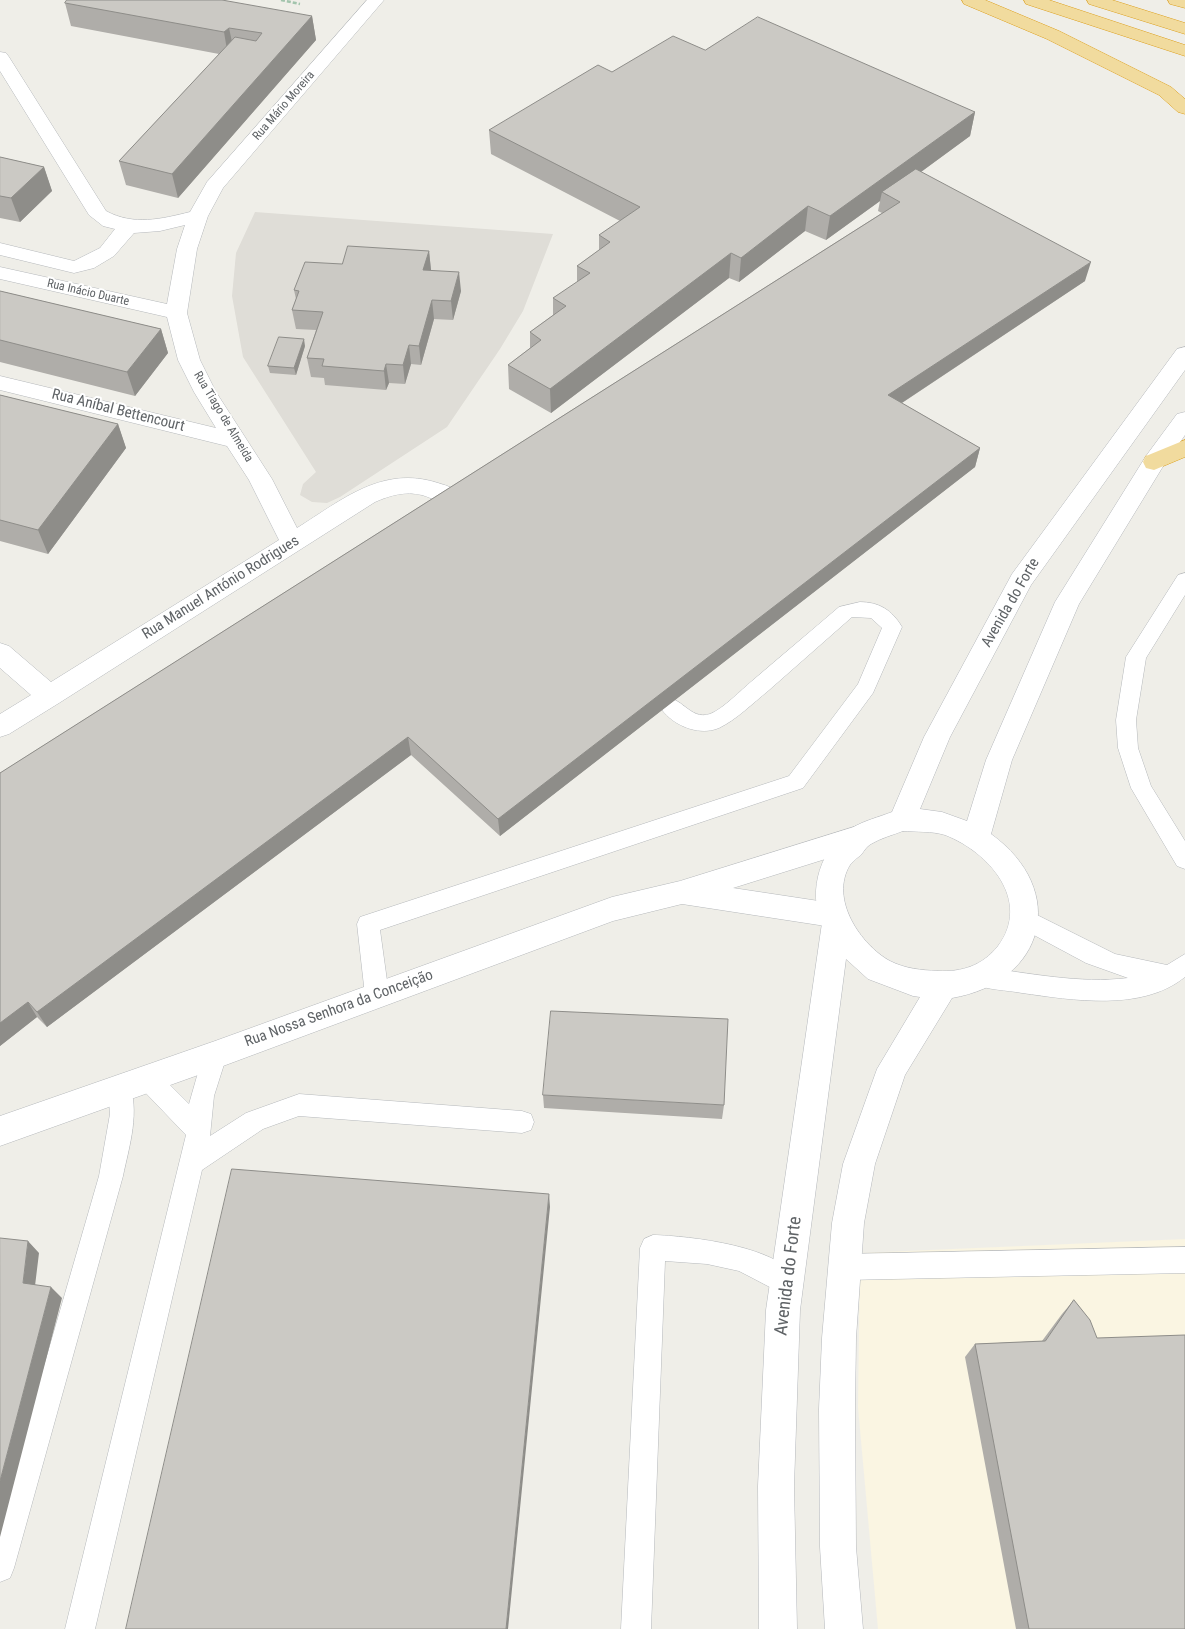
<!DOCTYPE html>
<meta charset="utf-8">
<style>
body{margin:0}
canvas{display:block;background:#efeee8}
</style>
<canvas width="1185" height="1629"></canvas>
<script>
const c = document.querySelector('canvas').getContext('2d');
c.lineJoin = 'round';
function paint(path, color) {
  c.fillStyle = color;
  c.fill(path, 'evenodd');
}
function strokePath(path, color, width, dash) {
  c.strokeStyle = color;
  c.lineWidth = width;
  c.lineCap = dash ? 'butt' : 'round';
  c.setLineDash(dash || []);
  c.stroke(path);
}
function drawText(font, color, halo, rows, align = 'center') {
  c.font = font + ' "Roboto Condensed",sans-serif';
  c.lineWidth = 4;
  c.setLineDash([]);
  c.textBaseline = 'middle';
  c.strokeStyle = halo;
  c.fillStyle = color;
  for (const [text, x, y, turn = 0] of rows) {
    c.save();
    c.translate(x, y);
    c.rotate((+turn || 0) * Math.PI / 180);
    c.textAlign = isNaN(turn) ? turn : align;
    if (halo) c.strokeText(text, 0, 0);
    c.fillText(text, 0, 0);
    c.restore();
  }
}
paint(new Path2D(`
 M1185,1239V1629H878L858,1407L860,1253Z`), '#faf5e2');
paint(new Path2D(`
 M255,212L553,234L523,311L500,349L447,427L340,497L327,503L312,502L300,495L303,484L316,472L243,357L232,296L236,253Z`), '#dfddd7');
const lane = new Path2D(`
 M1185,573V595L1146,658L1136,720L1138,748L1151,786L1185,841V869L1177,866L1131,788L1118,748L1116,720L1126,657L1178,575Z
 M860,602C879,602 892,610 902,627L873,693L803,788L380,930L389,995L385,1002L377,1005L369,1002L365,995L357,924L360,917L789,776L858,684L882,628L871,618L852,617C824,642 796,666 768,691C753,703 736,720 719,728C698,737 669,724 659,705L662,699C681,693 689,721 710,714C723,709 741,690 752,681C781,656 810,632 839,607Z
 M1025,909L1115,954L1167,965L1185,954V977C1142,1012 1072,1000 1022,993C1006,990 988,990 973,984L970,977L973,970L981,967C1029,973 1080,984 1128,978L1086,963L1017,926L1014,919L1017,912Z
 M215,1044L223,1047L227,1055L214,1096L210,1136L246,1113L299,1094L522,1111L531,1114L534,1122L531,1130L522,1133L299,1116L263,1129L202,1170L95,1629H65L186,1135L140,1087L136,1079L140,1071L148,1068L156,1071L189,1104L203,1055L207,1047Z
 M120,1078L128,1081C141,1110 129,1147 123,1176L14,1568L10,1578L0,1582V1518L99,1176L110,1114L108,1089L112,1081Z
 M653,1235C689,1236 784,1246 800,1283L796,1292L787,1296L739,1271L707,1264L665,1261L651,1629H621L640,1248L644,1239Z
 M1185,1247V1273L844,1280L835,1276L831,1267L835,1258L844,1254Z`);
const street = new Path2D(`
 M367,0H384L223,188L208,216L197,249L187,313L200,360L216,392L272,479L297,528C342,500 382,465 438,483C448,486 458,489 464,498L460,504C446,508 436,499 422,495C405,491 391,495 375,502L59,703L9,734L0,737V714L31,695L0,668V643L9,646L51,682L279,540L249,480L227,446L0,390V376L216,428L194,392L178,360L167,317L0,279V267L167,304L177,249L185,225L160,231L134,233L114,256L94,268L74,273L0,255V243L74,261L100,248L115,229L103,226L89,215L0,71V52L6,53L9,57L106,211C134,226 161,219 190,212L207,182Z
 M857,826L867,830L871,838L867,846L733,888L832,903L842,906L846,915L842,924L832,927L682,904L613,921L215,1069L0,1146V1116L215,1041L612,897L680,881Z`);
const secondary = new Path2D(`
 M1185,347V370L1031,585L950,737L920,809L942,812L967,821L986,760L1055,602L1146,456L1177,414L1185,412V435L1162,468L1079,604L1012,760L991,834C1069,890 1046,982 952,998L905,1075L875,1164L864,1223L856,1338L855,1409L856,1547L863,1629H825L820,1547L819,1409L822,1338L832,1223L843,1164L877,1069L920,997L913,996L868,979L846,959L800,1310L794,1486L797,1629H759L758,1486L766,1310L822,923C807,891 821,846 852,828C863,821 879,817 892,812L924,737L1012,574L1177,349ZM903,831C916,832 932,831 945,835C989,852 1032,901 998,946C982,966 962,972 938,971C921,970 906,969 890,961C861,945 829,899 850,865C853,861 857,858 861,855C864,851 867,846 871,844C881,838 893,835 903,831Z`);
const highway = new Path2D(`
 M962,0H985L1059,31L1171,87L1185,99V114L1178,112L1159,95L1047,39L964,4Z
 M1024,0H1049L1185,45V56L1026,4Z
 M1087,0H1112L1185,23V34L1089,4Z
 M1168,0H1185V8L1170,4Z
 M1185,440V457L1154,470L1146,468L1143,462L1146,456Z`);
strokePath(lane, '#b5b8bb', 1);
strokePath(street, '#b5b8bb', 1);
strokePath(secondary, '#b4b7bb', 1);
strokePath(highway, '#dc9f1c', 1);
strokePath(new Path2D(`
 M281,0L300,4`), '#a2c4ac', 2.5, [4, 2]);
paint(lane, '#fff');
paint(street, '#fff');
paint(secondary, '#fff');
paint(highway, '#f1db9e');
paint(new Path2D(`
 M65,3L312,16L316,40L178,198L126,185L119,161L219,54L71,26Z
 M705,50L975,112L970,136L921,172L1085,281L902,403L980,448L975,467L500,836L411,755L47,1027L37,1017L0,1046V773L882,213L878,211L880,201L826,240L805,231L739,282L729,278L551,413L509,389L508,365L530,348V332L553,315V298L577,282V266L599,250V235L620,221L491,154L489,130L612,72Z
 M0,157L44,167L52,191L20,222L0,218Z
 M429,251L431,270L461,291L453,320L434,319L421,365L411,364L405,384L389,383L386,390L325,385L324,378L311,377L307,358L316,330L296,329L292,310L296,299L294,290L342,264Z
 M0,291L161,329L168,353L135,396L0,362Z
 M305,346L296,375L270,373L268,366Z
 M0,395L118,424L126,448L48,554L0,541Z
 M543,1095L724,1105L722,1119L544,1108Z
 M1074,1300L1097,1338L1185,1629H1016L965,1357L975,1344L1042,1341L1062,1314Z`), '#afada9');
paint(new Path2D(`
 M312,16L316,40L178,198L172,174Z
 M229,28L234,51L228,56L224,32Z
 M975,112L970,136L888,196L882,192L880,201L826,240L830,216Z
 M44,167L52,191L20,222L11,198Z
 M808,206L805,231L739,282L741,258Z
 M429,251L431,270H423Z
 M731,253L729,278L551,413L550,389Z
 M1091,262L1085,281L885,414L888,395Z
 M459,272L461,291L453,320L451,301Z
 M432,300L434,319L421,365L419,346Z
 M161,329L168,353L135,396L127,372Z
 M304,339L305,346L296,375L294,368Z
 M409,345L411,364L405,384L403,365Z
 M386,364L389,383L386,390L384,371Z
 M118,424L126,448L48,554L38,530Z
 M980,448L975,467L500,836L498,819Z
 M408,737L411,755L47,1027L37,1012Z
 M28,1002L37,1017L0,1046V1023Z
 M549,1194L550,1207L508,1629H506Z
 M28,1241L39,1253L34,1294L23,1283Z
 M51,1287L62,1298L0,1537V1481Z`), '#8e8d89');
const building = new Path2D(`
 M67,0H222L312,16L172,174L119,161L235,37L256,41L262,33L229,28L224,32L65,3Z
 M758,17L975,112L830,216L808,206L741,258L731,253L550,389L508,365L541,340L530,332L566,306L553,298L590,273L577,266L610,242L599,235L640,207L489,130L598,65L612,72L673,36L705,50Z
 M0,157L44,167L11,198L0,196Z
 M916,169L1091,262L888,395L980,448L498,819L408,737L37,1012L28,1002L0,1023V773L900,202L882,192Z
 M348,246L429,251L423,270L459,272L451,301L432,300L419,346L409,345L403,365L386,364L384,371L322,366L324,359L307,358L323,312L292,310L299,291L294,290L305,262L342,264Z
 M0,291L161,329L127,372L0,340Z
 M279,337L304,339L294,368L268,366Z
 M0,395L118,424L38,530L0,520Z
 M551,1011L728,1019L724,1105L543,1095Z
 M232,1169L549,1194L506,1629H126Z
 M0,1238L28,1241L23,1283L51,1287L0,1481Z
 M1074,1300L1090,1320L1097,1338L1185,1335V1629H1029L975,1344L1045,1341Z`);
paint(building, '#cbc9c4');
strokePath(building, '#8e8d89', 1);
drawText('12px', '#5f6366', '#fff', [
 ["Rua Mário Moreira",284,106,-49],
 ["Rua Inácio Duarte",88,293,13],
 ["Rua Tiago de Almeida",223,417,59]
]);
drawText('15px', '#5f6366', '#fff', [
 ["Rua Aníbal Bettencourt",118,411,14],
 ["Rua Manuel António Rodrigues",221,588,-32],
 ["Avenida do Forte",1011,603,-60],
 ["Rua Nossa Senhora da Conceição",339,1009,-20]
]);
drawText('18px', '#5f6366', '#fff', [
 ["Avenida do Forte",789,1276,-83]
]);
</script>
